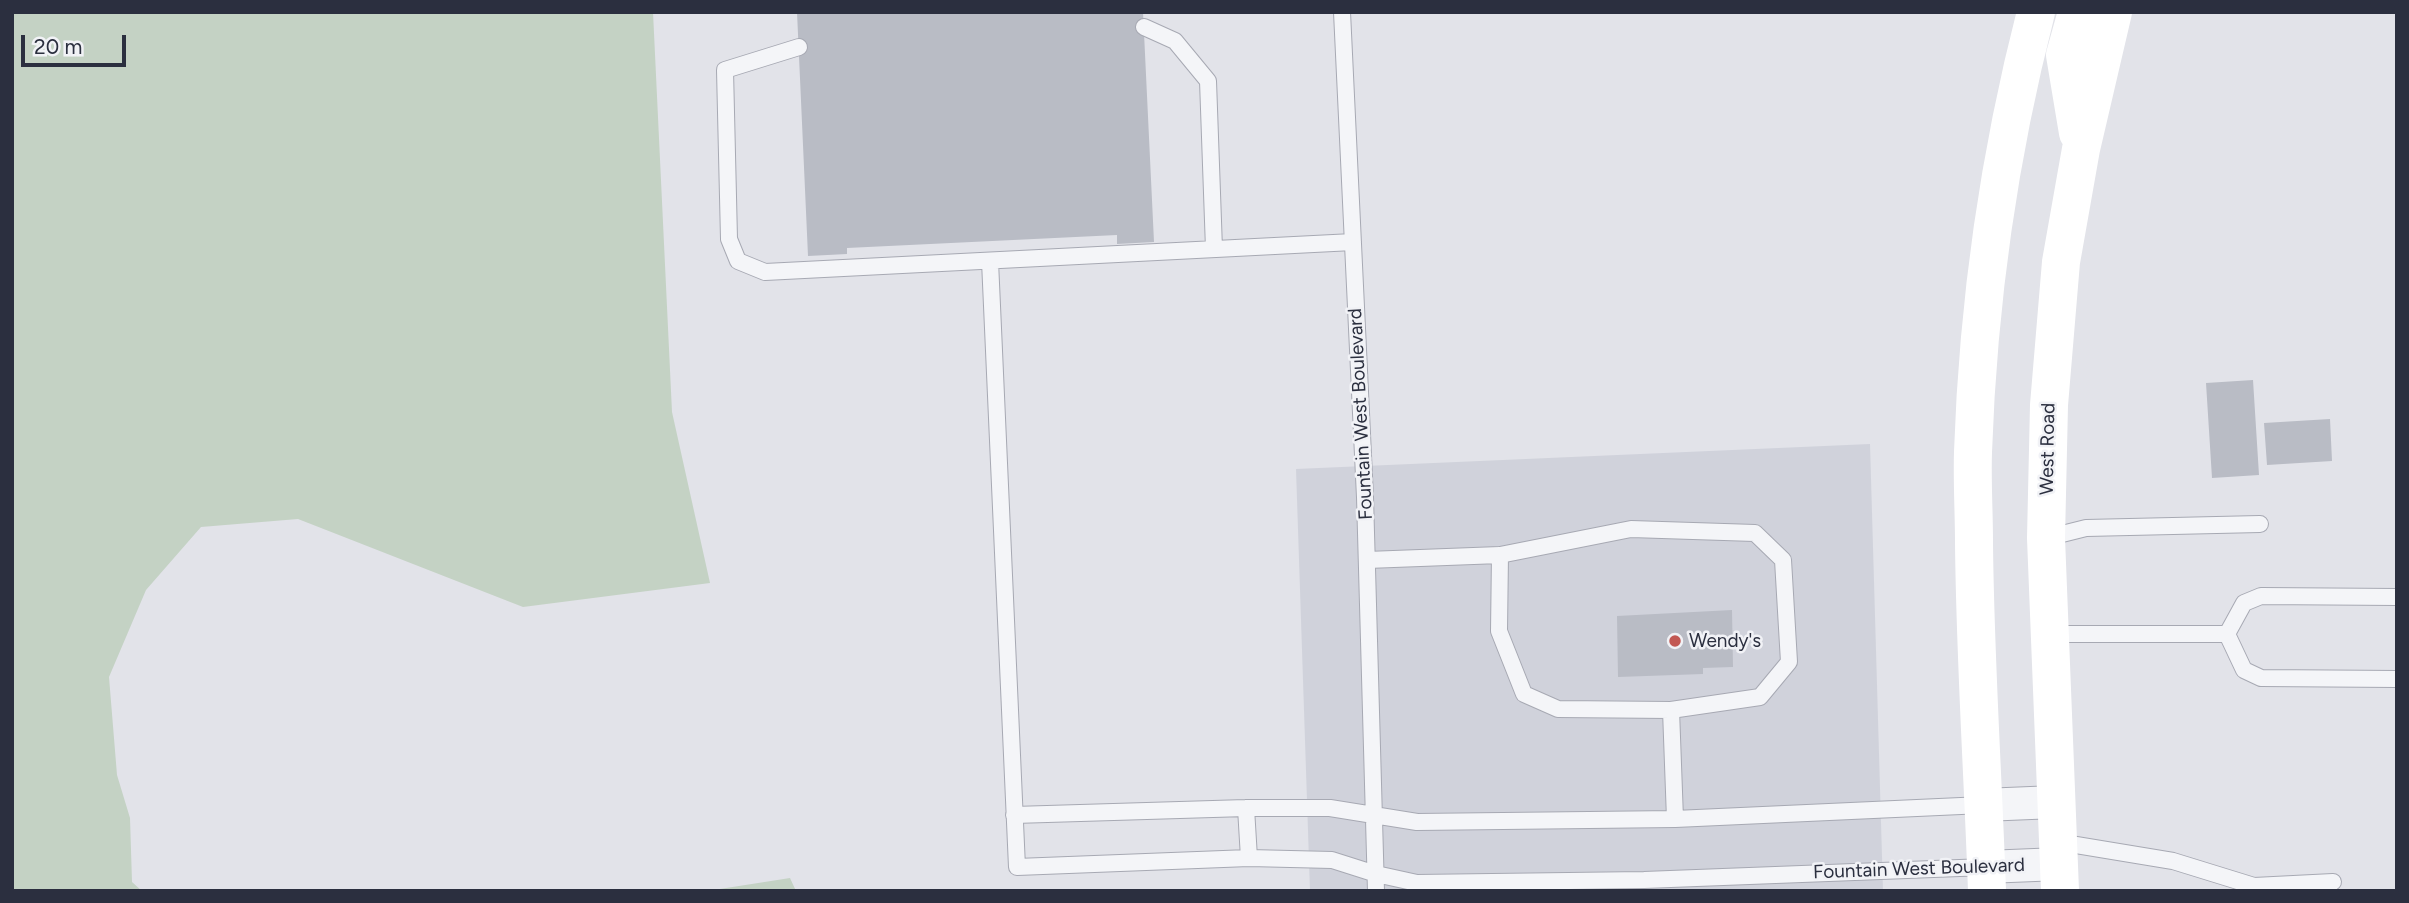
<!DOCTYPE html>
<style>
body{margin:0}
#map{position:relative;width:2409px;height:903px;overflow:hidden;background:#e2e3e9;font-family:Figtree,sans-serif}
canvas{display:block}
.frame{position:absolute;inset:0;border:14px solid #2b2f3f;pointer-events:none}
.scale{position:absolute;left:21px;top:35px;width:105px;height:32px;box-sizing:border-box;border:4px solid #2b2f3f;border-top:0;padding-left:9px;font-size:21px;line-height:24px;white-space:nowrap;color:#2b2f3f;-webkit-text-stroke:5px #f1f2f6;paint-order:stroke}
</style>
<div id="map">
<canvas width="2409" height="903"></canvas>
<div class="frame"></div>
<div class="scale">20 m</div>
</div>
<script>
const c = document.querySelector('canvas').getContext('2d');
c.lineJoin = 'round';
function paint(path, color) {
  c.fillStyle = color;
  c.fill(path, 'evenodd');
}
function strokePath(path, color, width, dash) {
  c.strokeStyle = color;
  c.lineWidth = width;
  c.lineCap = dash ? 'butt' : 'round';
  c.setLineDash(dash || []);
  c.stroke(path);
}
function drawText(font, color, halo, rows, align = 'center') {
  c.font = font + ' Figtree,sans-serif';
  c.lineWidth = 5;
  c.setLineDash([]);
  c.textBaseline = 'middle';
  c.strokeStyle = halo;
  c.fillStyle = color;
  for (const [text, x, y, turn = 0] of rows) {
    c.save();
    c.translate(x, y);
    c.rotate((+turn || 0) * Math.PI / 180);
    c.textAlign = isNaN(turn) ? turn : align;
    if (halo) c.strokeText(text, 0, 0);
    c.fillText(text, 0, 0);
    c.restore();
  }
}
paint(new Path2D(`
 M1870,444L1883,891H1310L1296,469Z`), '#d0d2db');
paint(new Path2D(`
 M12,12H653L672,412L710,583L523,607L298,519L201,527L146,590L109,677L117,775L130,818L132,882L142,891H12Z
 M790,878L796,891H707Z`), '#c4d2c4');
paint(new Path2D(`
 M797,12H1143L1154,242L1117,244V235L847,248V254L808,256Z
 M2253,380L2259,475L2212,478L2206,383Z
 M2330,419L2332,461L2267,465L2264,423Z
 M1732,610L1733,667L1703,668V674L1618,677L1617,616Z`), '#b9bcc5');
const lane = new Path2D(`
 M1342,12L1365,497L1376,891
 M1144,27L1175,41L1208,81L1214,249
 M799,47L725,70L729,239L738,261L765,272L1353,242
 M990,261L1017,867L1249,858L1332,860L1376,874L1417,883L1644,880L1986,867
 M2046,538L2086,528L2260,524
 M1367,560L1500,555L1631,529L1755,533L1783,560L1789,662L1760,697L1671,710L1558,709L1524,694L1499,631L1500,555
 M2050,634H2227
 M2227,634L2244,670L2261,678L2397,679
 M2227,634L2244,603L2261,596L2397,597
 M1671,710L1675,819
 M1246,808L1249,858
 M1014,815L1246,808H1330L1417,822L1675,819L1983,805
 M2058,842L2173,861L2254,886V891
 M2254,886L2333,882`);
const street = new Path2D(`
 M1983,805L2055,802
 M1986,867L2059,864`);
strokePath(lane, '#a7a9b3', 18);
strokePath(street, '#a7a9b3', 34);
strokePath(lane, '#f4f5f8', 16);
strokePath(street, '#f4f5f8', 32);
strokePath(new Path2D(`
 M2077,12L2065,55L2078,133
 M1987,891C1983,774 1975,658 1974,542C1974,512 1972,482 1973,452C1978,304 1999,155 2036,12
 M2060,891L2046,538L2049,405L2061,262L2081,149L2113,12`), '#fff', 38);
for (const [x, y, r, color] of [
 [1675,641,7,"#c25853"]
]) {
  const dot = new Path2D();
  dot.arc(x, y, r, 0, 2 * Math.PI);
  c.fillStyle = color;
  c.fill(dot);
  strokePath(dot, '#f1f2f6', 2.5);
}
drawText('19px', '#2b2f3f', '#f1f2f6', [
 ["Fountain West Boulevard",1361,414,-93],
 ["West Road",2048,449,-89],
 ["Fountain West Boulevard",1919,869,-2]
]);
drawText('19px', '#2b2f3f', '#f1f2f6', [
 ["Wendy's",1689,641]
], 'left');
</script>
